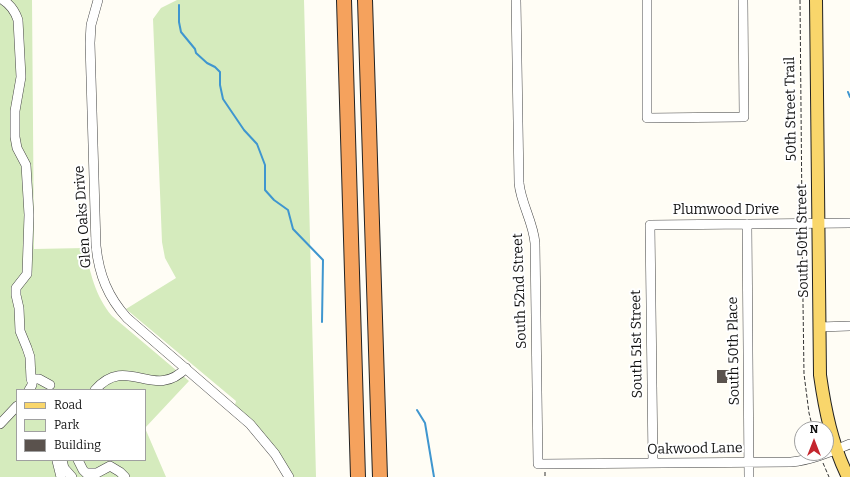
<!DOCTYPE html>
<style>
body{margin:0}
#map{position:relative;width:850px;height:477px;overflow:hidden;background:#fffdf5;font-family:Bitter,serif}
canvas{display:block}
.legend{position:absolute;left:16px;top:389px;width:130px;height:72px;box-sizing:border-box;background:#fff;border:1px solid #a0a0a0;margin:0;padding:5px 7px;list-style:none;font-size:12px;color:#111}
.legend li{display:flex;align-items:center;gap:8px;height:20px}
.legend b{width:20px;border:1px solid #a0a0a0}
.north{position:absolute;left:794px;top:421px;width:40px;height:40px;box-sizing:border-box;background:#fff;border:1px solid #a0a0a0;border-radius:50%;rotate:0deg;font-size:11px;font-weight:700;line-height:16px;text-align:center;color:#111}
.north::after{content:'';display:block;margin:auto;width:14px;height:18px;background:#c4262e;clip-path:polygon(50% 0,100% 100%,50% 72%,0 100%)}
</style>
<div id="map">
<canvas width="850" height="477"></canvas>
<ul class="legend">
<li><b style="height:5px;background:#f9d66b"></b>Road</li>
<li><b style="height:11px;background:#d5ebbd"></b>Park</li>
<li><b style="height:11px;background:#5a524d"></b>Building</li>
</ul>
<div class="north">N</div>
</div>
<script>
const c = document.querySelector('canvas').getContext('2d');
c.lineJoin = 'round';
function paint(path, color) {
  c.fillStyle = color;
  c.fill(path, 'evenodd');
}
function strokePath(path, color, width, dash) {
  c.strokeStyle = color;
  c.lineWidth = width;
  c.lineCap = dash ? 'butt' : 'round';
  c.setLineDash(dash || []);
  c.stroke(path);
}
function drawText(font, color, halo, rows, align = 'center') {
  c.font = font + ' Bitter,serif';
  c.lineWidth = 4;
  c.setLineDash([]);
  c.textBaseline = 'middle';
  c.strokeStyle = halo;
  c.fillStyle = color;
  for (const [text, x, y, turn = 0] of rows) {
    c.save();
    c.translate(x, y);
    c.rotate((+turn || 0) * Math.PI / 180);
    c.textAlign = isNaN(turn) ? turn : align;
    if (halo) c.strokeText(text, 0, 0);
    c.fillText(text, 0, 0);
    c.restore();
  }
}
paint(new Path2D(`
 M0,0H32L34,249L85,248C90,272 95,296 112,316L189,381L145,428L166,477H0ZM17,390H145V460H17Z
 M177,0H304L316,477H289L234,409L236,401L126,309L176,278L165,258L162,242L153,19L161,8Z`), '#d5ebbd');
strokePath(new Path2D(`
 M179,5V22L181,32L195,49L196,53L207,63L215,67L220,72V85L223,99L244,130L257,144L265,165V190L274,200L288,210L293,229L323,260L322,322
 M848,92L850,97
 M417,410L425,423L434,477`), '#3f96cf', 2);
paint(new Path2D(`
 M717,370H729V380H727V383H717Z`), '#5a524d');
const minor = new Path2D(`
 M3,0C11,5 15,11 18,20L21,77L15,111V137L17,148L26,165L29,215L27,274L16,288V295L19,308L20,331L27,348L30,357L31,379H39L50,385
 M98,0L91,25L90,43L96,246C99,275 108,297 127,318L250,424L275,454L289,477
 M516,0L519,183C521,204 533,221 535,243L538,464L791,462C812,460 830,452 850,444
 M647,0V118L744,117L743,0
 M747,224L749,477
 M819,327L850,326
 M29,390L32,385V379
 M95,390C127,353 154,402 186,368
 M0,424L17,406
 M62,460L64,468L72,477
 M78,460L83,470L86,473H97L110,466L120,472L125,477
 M57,461L61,477
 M653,463L650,225L850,223`);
const major = new Path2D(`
 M816,0L820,375C825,410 832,445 848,477`);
const highway = new Path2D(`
 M344,0L358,477
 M365,0L380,477`);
strokePath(minor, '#444', 10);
strokePath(major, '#222', 14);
strokePath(highway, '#222', 16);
strokePath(new Path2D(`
 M800,0L802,215
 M802,232L804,374L809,413L813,429
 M823,463L829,477
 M545,472V477`), '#333', 1, [4, 2]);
strokePath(minor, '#fff', 9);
strokePath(major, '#f9d66b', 12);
strokePath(highway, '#f5a25d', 14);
drawText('14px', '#111', '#fff', [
 ["50th Street Trail",791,109,-91],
 ["Plumwood Drive",726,210],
 ["Glen Oaks Drive",83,217,-94],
 ["South 50th Street",803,241,-91],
 ["South 52nd Street",520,291,-92],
 ["South 51st Street",637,344,-91],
 ["South 50th Place",734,351,-91],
 ["Oakwood Lane",695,449,-1]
]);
</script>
